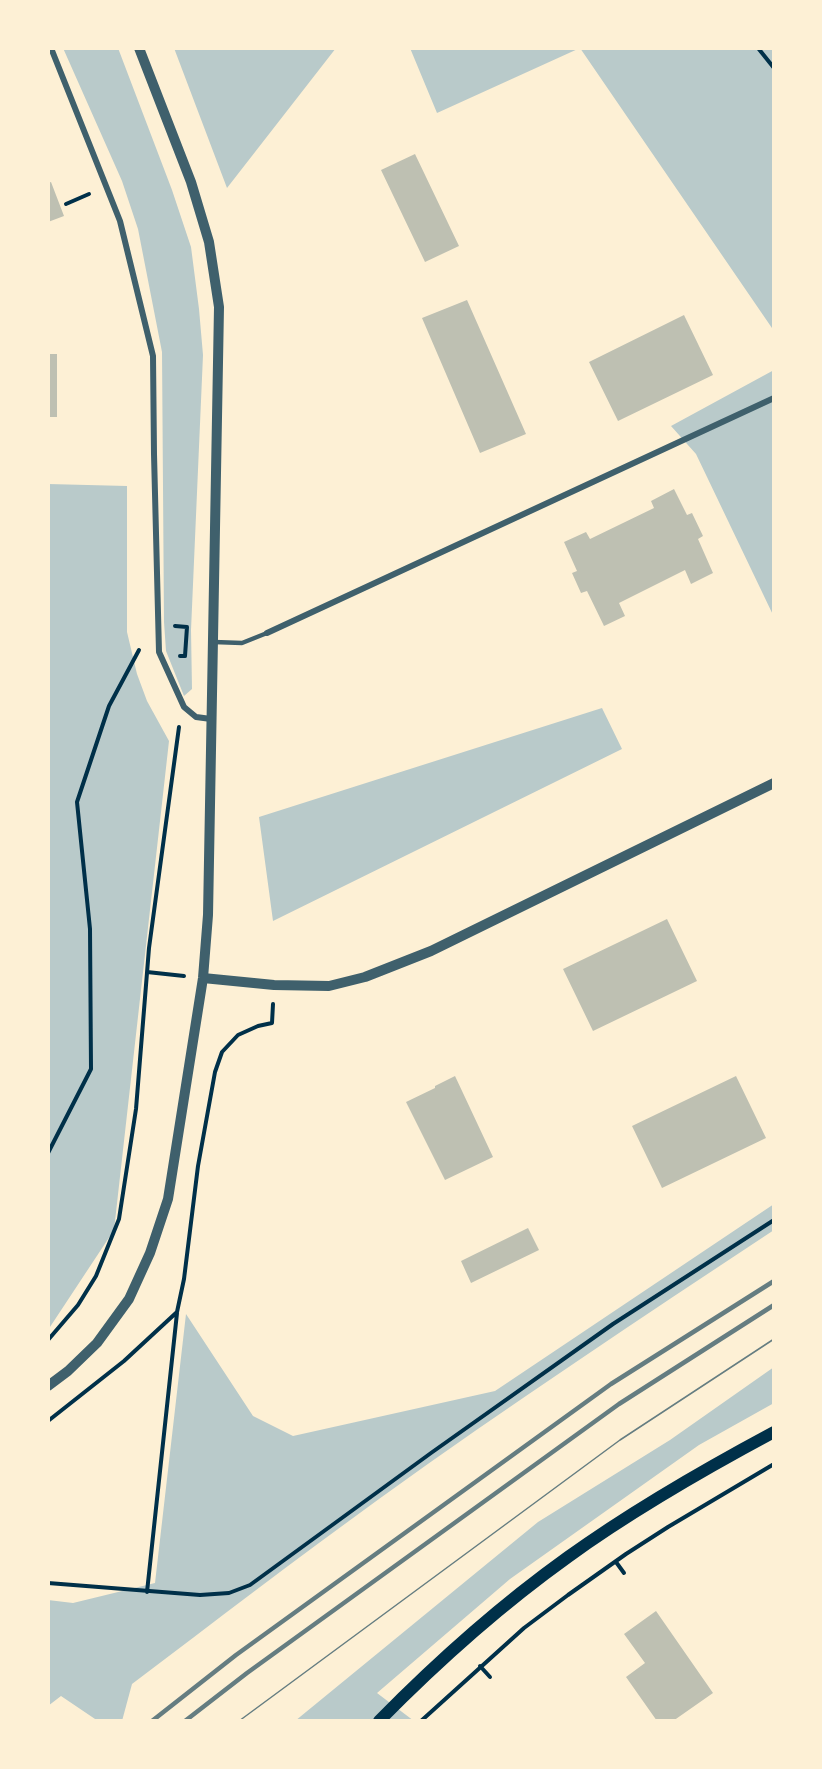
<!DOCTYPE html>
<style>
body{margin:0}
#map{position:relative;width:822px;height:1769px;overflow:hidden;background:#fdf0d5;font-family:"Asap Condensed",sans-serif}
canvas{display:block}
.frame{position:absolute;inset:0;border:50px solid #fdf0d5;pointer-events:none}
</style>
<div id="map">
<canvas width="822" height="1769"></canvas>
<div class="frame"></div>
</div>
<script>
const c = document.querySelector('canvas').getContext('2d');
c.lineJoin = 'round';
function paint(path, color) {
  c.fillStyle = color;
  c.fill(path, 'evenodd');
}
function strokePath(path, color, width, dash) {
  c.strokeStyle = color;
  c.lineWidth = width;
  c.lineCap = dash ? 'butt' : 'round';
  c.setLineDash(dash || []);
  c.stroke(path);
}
paint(new Path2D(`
 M63,48H118L172,190L191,247L199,309L203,355L191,630L192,689L184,696L166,651L164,622L162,352L138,229L122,181Z
 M174,48H336L227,188Z
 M410,48H774V331L580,48L437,113Z
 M774,370V617L696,454L671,426Z
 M48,484L127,486V632L137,674L147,701L169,741L114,1230L48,1330Z
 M602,708L622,749L273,921L259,817Z
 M774,1204V1230C641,1318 508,1406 379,1499C296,1559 214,1622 132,1684L122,1721H98L61,1696L48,1706V1600L73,1603L155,1583L186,1314L253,1416L293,1436L495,1391Z
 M774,1367V1403L699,1445L510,1579L377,1693L414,1721H295L538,1522L670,1440Z`), '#b9caca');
paint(new Path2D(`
 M415,154L459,246L425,262L381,170Z
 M51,182L64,216L48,222V183Z
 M467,300L526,434L480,453L422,318Z
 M684,315L713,375L618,421L589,362Z
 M48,354H57V417H48Z
 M674,489L687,515L692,513L703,536L698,539L713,573L691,584L685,570L619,603L625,616L604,626L587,591L581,593L572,573L577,571L564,542L586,532L590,539L654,508L651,501Z
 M667,919L697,981L593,1031L563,969Z
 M455,1076L493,1157L445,1180L406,1102L435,1088V1086Z
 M736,1076L766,1138L662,1188L632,1126Z
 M528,1228L539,1250L471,1283L461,1261Z
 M656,1611L713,1693L673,1721H657L626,1677L645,1663L624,1634Z`), '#bec0b2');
strokePath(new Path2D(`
 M758,48L774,68
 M66,204L89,194
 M175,626L187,627L185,656H180
 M147,972L184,976
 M48,1153L91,1069L90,929L77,802L109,706L139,650
 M48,1340L78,1305L96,1276L119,1219L136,1109L149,948L179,727
 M48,1421L124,1361L177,1312L184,1279L198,1166L215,1072L222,1052L238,1035L258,1026L272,1023L273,1004
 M616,1562L624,1573
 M48,1583L200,1595L229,1593L250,1585L431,1453L613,1324L774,1220
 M147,1592L177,1313
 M480,1666L490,1677
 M421,1721L524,1628L568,1595L626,1554L668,1527L774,1464`), '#003049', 4);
strokePath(new Path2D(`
 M214,642L242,643L267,633`), '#3f606c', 4.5);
strokePath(new Path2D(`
 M51,48L120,221L153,356L154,454L159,652L184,707L196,717L211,719
 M267,633L774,398`), '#3f606c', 6);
strokePath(new Path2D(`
 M203,978L274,985L329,986L365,977L431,951L774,783
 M48,1386L68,1371L97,1343L129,1299L150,1253L168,1199L203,978L208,915L219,307L209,242L191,182L139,48`), '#3f606c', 10);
strokePath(new Path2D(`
 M379,1721C437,1662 501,1605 568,1557C633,1510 703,1470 774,1432`), '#003049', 12);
strokePath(new Path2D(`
 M239,1721L620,1440L774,1339`), '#657d81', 1.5);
strokePath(new Path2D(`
 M152,1721L236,1655L611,1384L774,1281
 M185,1721L247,1673L619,1404L774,1305`), '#657d81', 4.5);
</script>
